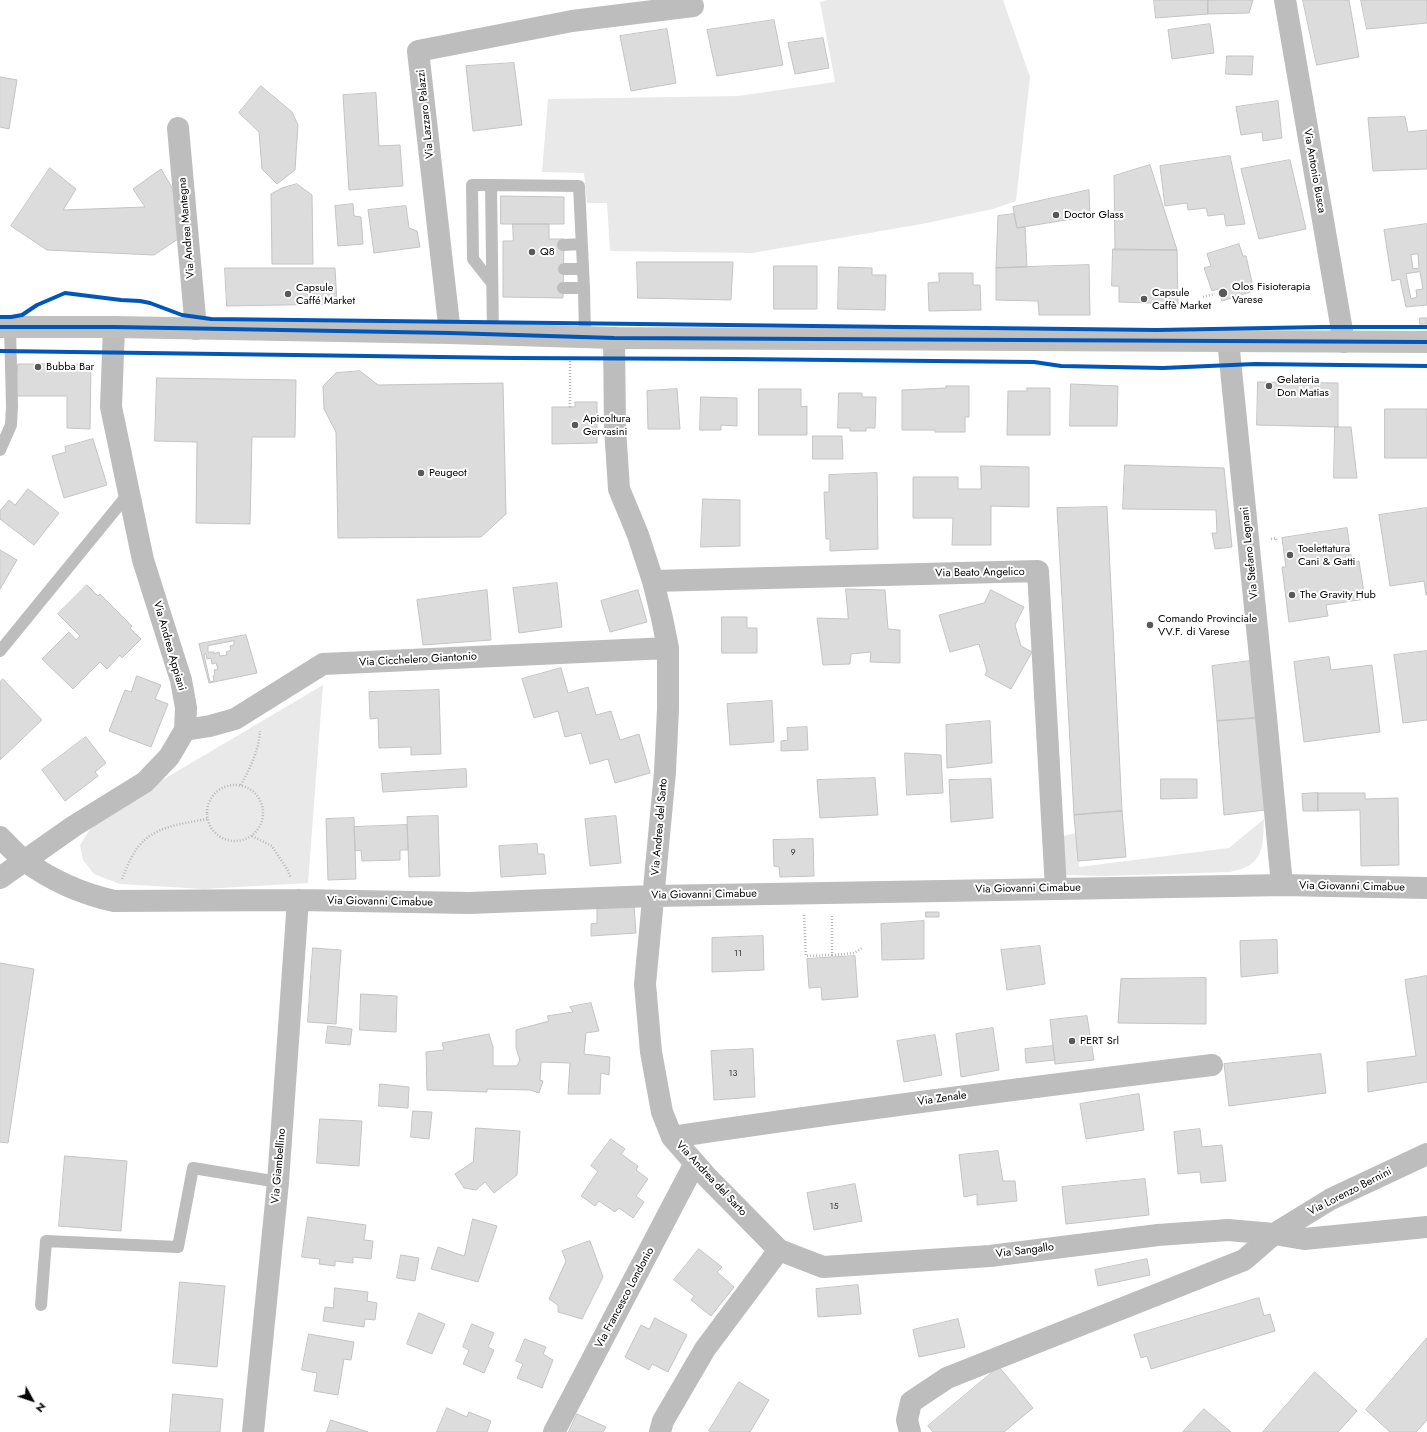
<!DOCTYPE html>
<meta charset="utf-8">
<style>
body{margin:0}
#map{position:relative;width:1427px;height:1432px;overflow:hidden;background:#fff;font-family:Jost,sans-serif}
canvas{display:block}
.north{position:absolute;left:12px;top:1380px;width:40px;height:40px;-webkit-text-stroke:3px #fff;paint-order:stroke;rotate:130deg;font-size:11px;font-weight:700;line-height:16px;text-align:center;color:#000}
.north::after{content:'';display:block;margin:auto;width:14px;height:18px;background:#000;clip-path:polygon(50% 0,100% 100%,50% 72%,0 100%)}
</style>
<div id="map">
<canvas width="1427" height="1432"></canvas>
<div class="north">N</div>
</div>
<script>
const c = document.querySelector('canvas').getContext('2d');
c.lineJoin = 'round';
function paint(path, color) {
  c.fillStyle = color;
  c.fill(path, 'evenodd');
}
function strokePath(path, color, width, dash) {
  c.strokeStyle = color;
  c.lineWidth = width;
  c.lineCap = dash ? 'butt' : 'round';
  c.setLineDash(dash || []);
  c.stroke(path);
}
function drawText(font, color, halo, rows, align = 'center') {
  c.font = font + ' Jost,sans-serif';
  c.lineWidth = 4;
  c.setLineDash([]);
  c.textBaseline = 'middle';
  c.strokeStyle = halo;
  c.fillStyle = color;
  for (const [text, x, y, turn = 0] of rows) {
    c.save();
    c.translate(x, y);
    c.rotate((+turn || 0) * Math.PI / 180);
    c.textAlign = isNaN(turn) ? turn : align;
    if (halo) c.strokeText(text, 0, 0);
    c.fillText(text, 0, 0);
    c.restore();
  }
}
paint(new Path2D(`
 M827,0H1003L1030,77L1016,201L993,209L922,224L752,253L610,251L607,203H587L584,173L542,172L548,99L738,96L835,82L820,2Z
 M323,685L308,883L204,889L120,884L94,874L83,860L80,845L92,826L110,811Z
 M1264,819C1263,834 1265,855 1251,864C1245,869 1237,870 1230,872L1103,876L1068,875L1061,872L1059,837L1076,833L1079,867L1229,848Z`), '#e9e9e9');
const building = new Path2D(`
 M1154,0H1208V14L1156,18Z
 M1208,0H1253L1249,13L1208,14Z
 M1303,0H1349L1359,57L1317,65Z
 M1361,0H1427V23L1367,29Z
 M774,20L783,65L717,76L707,30Z
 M1210,24L1214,53L1172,59L1168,30Z
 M667,29L676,83L631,91L620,36Z
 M823,38L829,68L795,74L788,43Z
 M1227,56H1253L1252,75L1226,74Z
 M514,63L522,125L473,131L466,66Z
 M0,77L17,80L9,129L0,127Z
 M261,86L292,112L298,125L295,170L277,184L262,169L259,132L239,113Z
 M376,93L379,146L400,145L403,186L349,190L343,95Z
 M1278,101L1282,138L1263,141L1262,132L1241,135L1236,107Z
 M1405,117L1408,132L1427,130V169L1373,171L1368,118Z
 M1230,156L1245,224L1226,226L1224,214L1208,216L1206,208L1188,210L1187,203L1165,206L1160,166Z
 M1290,160L1306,229L1259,239L1241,169Z
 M1150,165L1177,250H1115L1114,176Z
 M50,168L76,189L63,210L145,207L133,189L161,169L181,203L193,229L154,255L47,250L11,226Z
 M297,184L312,195L313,264H272L271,194L282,188Z
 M1089,190L1090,216L1017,228L1013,207Z
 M501,196L564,197V224H501Z
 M353,204L354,216L361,217L363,244L338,246L335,206Z
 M406,206L409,228L417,231L420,247L374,253L368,210Z
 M1014,214L1017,228L1025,227L1027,267L996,268L998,216Z
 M513,224H549V239H564L563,298L503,297V241H513Z
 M1427,224V305L1406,307L1400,279L1392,281L1384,230Z
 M1239,244L1243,256H1246L1254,291L1222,301L1218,289L1212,291L1204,268L1211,266L1207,254Z
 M1113,249L1177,250L1178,304L1119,302V286H1112Z
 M1418,254L1419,268L1413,269L1411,255Z
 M637,262H733L731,300L638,298Z
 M1089,265L1090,315H1039L1038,301L996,300V268Z
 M774,266H817V309H774Z
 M839,267L872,268V275H886L885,310L838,309Z
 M225,268H335L337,304L227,306Z
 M1420,272L1423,289L1416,290L1417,297L1411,299L1406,274Z
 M939,273H973V285H980L981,310L929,311L928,283L939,282Z
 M1420,318H1427V324H1420Z
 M18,364H91L90,429L67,428V396H17Z
 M360,371L378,385L503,383L506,514L481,537L338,538L336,432L324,409L323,386L336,373Z
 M157,378L296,380L295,437H252L250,524L196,523L197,442L155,441Z
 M1258,382L1338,383V427L1257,425Z
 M1071,384L1118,386L1117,426H1070Z
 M946,386H969V417H965V432H935V430H902V390L946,388Z
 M1027,388H1050V435H1007L1008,391H1027Z
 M677,389L680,429H648L647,391Z
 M759,389H801V407L807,406V435H759Z
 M839,393H862V397H876L875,428H866V431H850V428H838Z
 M701,397L737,398V426L721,425V430H700Z
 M575,402H597V443L552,444V407H575Z
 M1385,409H1427V458H1385Z
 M1335,427H1351L1357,478H1334Z
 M813,436H842L843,459H813Z
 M93,439L107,485L64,498L52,456L66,452L65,447Z
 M1125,465L1224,468L1232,547L1215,549L1212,533H1217L1216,510L1123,509Z
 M981,466L1029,467V507L991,506V545H952L953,518H913V477H958V489H981Z
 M877,473L878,549L830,551V539H826L824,492H829V475Z
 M28,489L59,513L34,545L0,519V511L9,500L15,505Z
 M703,499L740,500V546L701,547Z
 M1107,507L1122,811L1074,815L1057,508Z
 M1427,508V595H1426L1424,581L1390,586L1379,515Z
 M1347,528L1352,562L1359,561L1365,599L1326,605L1328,616L1289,622L1282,567H1286L1282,538Z
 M0,550L17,560L0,589Z
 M557,583L562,627L519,633L513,588Z
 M87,585L98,596L100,594L132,626L130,628L141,639L122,658L120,655L107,669L100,662L73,689L42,659L69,632L76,640L80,636L58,614Z
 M846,589L885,590L888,629L900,630V663L870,662L871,652L851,654L850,664L823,665L817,618L848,619Z
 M487,590L491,640L423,645L417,600Z
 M638,590L647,622L610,632L601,601Z
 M991,590L1024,607L1015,625L1021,646L1032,652L1011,689L985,675L987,671L979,644L950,652L939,615L984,603Z
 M722,617H747V628H757V653H722Z
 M246,635L257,673L209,683L199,644Z
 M234,641V645L230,646L231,650L226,652L227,655L220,656L219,652L214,654V652H208V646Z
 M1427,651V720L1403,723L1394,655Z
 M206,654L207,659L211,658L212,664L216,663L218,669L214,670L215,674L213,676L214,681L210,682L204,655Z
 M1329,657L1331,670L1372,665L1380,732L1304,742L1294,662Z
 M1250,661L1256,718L1217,721L1212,666Z
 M561,668L568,693L588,687L596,715L611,711L620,740L639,734L650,773L615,783L608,759L590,764L581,733L565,737L558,711L534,718L522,679Z
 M137,676L161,685L155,699L168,704L151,747L109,731L125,690L131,692Z
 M3,679L42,720L0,760V682Z
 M439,690L441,754L411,755V747L379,748L378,718L370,719L369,692Z
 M772,701L774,742L730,745L727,704Z
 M1256,718L1265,810L1224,815L1217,721Z
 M990,721L992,763L947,768L946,725Z
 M807,727L808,750L781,751V741L788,740L787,728Z
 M86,737L106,763L95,772L98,776L65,801L42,770Z
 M905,753L941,755L943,793L907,795Z
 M466,769L467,787L383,792L381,774Z
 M875,778L878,815L820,818L817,780Z
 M991,779L993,818L951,822L949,780Z
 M1161,779H1197V798L1161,799Z
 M1318,793H1365V799L1398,798L1399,865L1361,866L1360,810L1318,811Z
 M1318,793V811H1303L1302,794Z
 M1122,811L1126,857L1078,861L1074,815Z
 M438,816L440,876L409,877L407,817Z
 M616,816L621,863L590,866L585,819Z
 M354,818L356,879L328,880L326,819Z
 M407,825L408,850H400V860L362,861L361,850L355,851L354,827Z
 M813,839L814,876L780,877L779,867L774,866L773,840Z
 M537,844L538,854H544L546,874L501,877L499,846Z
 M634,906L636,933L591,936V924L597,923V909Z
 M926,912H939V917H926Z
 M924,921V959L882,960L881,924Z
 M763,936L764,970L712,972V938Z
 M1277,940L1278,973L1241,977L1240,941Z
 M1040,946L1045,984L1007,990L1001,950Z
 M313,948L341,950L336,1024L308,1022Z
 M855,956L858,997L822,1000L821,987L809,988L807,959Z
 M0,963L34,969L8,1143L0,1142Z
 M1427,976V1082L1368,1092L1367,1062L1416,1056L1405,980Z
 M1206,978V1024L1118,1023L1121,979Z
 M361,994L397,996L396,1032L360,1030Z
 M591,1003L599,1031L586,1033L584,1054L610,1057L609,1075L601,1073L600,1094H568L570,1063L541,1062L540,1080L543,1081L539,1093L530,1090L487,1089V1092L427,1090L426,1052L444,1050L442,1043L489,1034L493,1047V1066H517L520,1060L516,1048V1030L549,1021L547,1016L573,1012L570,1007Z
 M1087,1016L1094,1060L1055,1064L1050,1020Z
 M328,1026L352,1029L350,1045L326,1043Z
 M993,1028L999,1070L961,1077L956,1034Z
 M935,1035L942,1075L904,1082L897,1041Z
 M1053,1046L1055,1060L1026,1063L1025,1049Z
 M753,1049L755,1097L714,1100L711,1051Z
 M1321,1054L1326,1093L1229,1106L1224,1064Z
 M380,1084L409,1087L408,1108L379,1106Z
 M1139,1094L1144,1130L1086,1139L1080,1104Z
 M413,1111L432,1112L429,1139L411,1137Z
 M320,1119L362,1121L359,1166L317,1163Z
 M476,1128L520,1131L517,1175L494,1193L485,1182L476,1190L464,1188L455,1174L473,1162Z
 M1200,1129L1202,1147L1222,1145L1226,1181L1201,1183L1200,1172L1178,1174L1174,1132Z
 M611,1139L625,1149L621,1154L638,1166L636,1170L648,1179L636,1196L644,1202L633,1218L619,1208L615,1212L599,1201L595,1206L581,1196L598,1171L591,1166Z
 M998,1151L1003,1181H1015L1017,1201L977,1205V1194L964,1197L959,1155Z
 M65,1156L127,1161L121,1231L59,1226Z
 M1145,1179L1149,1215L1066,1224L1062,1187Z
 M855,1184L862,1221L814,1230L807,1193Z
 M308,1217L366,1225L364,1240L373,1241L371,1259L353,1257V1263L335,1261V1266L319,1264L320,1259L302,1257Z
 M473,1219L497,1226L478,1282L431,1269L438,1247L464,1256Z
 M590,1241L603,1277L582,1319L558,1312V1305L549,1299L566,1261L562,1251Z
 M699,1249L722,1267L717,1272L734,1287L711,1316L691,1300L694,1296L674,1280Z
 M401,1255L419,1258L415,1281L397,1278Z
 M1147,1259L1150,1275L1098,1286L1095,1270Z
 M180,1282L225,1286L217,1367L173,1363Z
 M858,1285L861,1314L818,1317L816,1289Z
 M335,1288L368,1292L367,1301L377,1303L375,1320L365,1319L364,1327L323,1321L325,1307L333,1308Z
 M1259,1298L1264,1316L1270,1314L1275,1331L1151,1369L1147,1356L1141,1358L1134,1335Z
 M419,1313L445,1324L432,1354L407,1344Z
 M655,1318L687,1335L668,1372L652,1364L649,1370L625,1357L641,1325L649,1329Z
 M958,1319L965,1347L919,1357L913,1330Z
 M472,1324L494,1333L488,1347L494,1350L484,1373L463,1364L469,1350L463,1347Z
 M309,1334L354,1342L351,1360L344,1359L338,1395L314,1391L317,1373L302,1370Z
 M1427,1338V1420L1416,1432H1390L1366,1410Z
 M525,1339L546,1347L543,1354L553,1360L542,1388L517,1378L523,1364L516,1361Z
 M999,1367L1033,1408L1004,1432H933L928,1426Z
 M1315,1372L1357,1411L1338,1432H1263Z
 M739,1382L769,1400L750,1432H711L709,1431Z
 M173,1394L223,1399L220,1432H170Z
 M447,1408L467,1417L469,1412L491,1421L487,1432H437Z
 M1204,1409L1231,1432H1183Z
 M577,1414L606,1427L603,1432H569Z
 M331,1420L368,1432H327Z`);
paint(building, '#dcdcdc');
strokePath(building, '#c4c4c4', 1);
strokePath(new Path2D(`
 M1203,297L1215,294
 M570,407V358
 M1271,539L1276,538L1277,542
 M207 813a28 28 0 1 1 56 0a28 28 0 1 1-56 0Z
 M241,785C250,768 259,750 260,731
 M252,836L272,846L287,869L291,878
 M122,879C128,865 134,848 146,839C162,825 187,823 207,819
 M804,915L806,956L832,955
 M832,916V955L854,953L862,948`), '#b8b8b8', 2.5, [1, 2]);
strokePath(new Path2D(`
 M491,185H472L473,259L492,283
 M563,245L581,244
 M564,269H583
 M563,288H584
 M493,335L491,185L579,186L584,288L585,337
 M0,450L11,425L12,406L10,327
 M0,651L129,493
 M41,1305L46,1241L178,1247L193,1168L278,1182`), '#bdbdbd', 12);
strokePath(new Path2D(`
 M1285,0L1344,342
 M178,128L196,329
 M450,333L418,51L572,21L693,6
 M614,338L615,428L619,489L638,535L653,581L662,618L668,648V709L665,772L645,984L651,1052L662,1112L672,1137L707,1177L779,1250L823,1267L990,1256L1158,1235L1228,1230L1274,1234L1331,1199L1427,1154
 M1228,340L1266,717L1282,885
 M653,581L1038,571L1056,889
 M185,730L210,726L235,719L323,664L668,648
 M0,837C8,845 16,854 25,861C51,880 83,894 114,901L298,900L469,903L653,896L1231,886L1282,885L1427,888
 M0,878L74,826L145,782L169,757L185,730L186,708L181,680L143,560L111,407L114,327
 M672,1137C852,1110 1032,1087 1212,1065
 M253,1432L278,1182L298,900
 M554,1432L695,1163
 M660,1432L663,1421L705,1349L779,1250
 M910,1432L907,1420L911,1402L947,1378L1244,1260L1274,1234L1304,1239L1427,1227`), '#bdbdbd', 22);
strokePath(new Path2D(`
 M0,327H114L450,333L614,338L1427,342`), '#c0c0c0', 22);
strokePath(new Path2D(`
 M0,317H11L22,315L37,305L65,293L121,300L140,301L150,303L182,315L211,319L1157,330L1323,327H1427
 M0,327H114L450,333L614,338L1427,342
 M0,351L513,358L734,359L1034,362L1061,366L1163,368L1255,364L1427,366`), '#0057b8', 4);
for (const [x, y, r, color] of [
 [1056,215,4,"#595959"],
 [532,252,4,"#595959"],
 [1223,293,5,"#595959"],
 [288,294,4,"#595959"],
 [1144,299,4,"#595959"],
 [38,367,4,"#595959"],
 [1269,386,4,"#595959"],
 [575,425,4,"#595959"],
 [421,473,4,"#595959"],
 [1290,555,4,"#595959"],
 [1292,595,4,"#595959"],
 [1150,625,4,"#595959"],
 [1072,1041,4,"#595959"]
]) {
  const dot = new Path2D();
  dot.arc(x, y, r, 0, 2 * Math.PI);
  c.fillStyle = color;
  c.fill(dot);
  strokePath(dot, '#fff', 1.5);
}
drawText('9px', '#373737', null, [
 ["9",793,853],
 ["11",738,954],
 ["13",733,1074],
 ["15",834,1207]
]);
drawText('11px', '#000', '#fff', [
 ["Via Lazzaro Palazzi",426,114,-96],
 ["Via Antonio Busca",1314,171,80],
 ["Via Andrea Mantegna",187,228,-95],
 ["Via Stefano Legnani",1250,553,-96],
 ["Via Beato Angelico",980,573,-1],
 ["Via Andrea Appiani",169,646,74],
 ["Via Cicchelero Giantonio",418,660,-3],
 ["Via Andrea del Sarto",660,827,-85],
 ["Via Giovanni Cimabue",1352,887,1],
 ["Via Giovanni Cimabue",1028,889,-1],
 ["Via Giovanni Cimabue",704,895,-1],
 ["Via Giovanni Cimabue",380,902,1],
 ["Via Zenale",942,1099,-8],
 ["Via Giambellino",279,1166,-85],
 ["Via Andrea del Sarto",711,1179,47],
 ["Via Lorenzo Bernini",1350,1192,-27],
 ["Via Sangallo",1025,1251,-7],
 ["Via Francesco Londonio",625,1298,-62]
]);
drawText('11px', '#000', '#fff', [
 ["Doctor Glass",1064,215],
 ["Q8",540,252],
 ["Olos Fisioterapia",1232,287],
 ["Varese",1232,300],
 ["Capsule",296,288],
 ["Caffé Market",296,301],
 ["Capsule",1152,293],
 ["Caffè Market",1152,306],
 ["Bubba Bar",46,367],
 ["Gelateria",1277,380],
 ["Don Matias",1277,393],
 ["Apicoltura",583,419],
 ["Gervasini",583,432],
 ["Peugeot",429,473],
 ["Toelettatura",1298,549],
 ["Cani & Gatti",1298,562],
 ["The Gravity Hub",1300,595],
 ["Comando Provinciale",1158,619],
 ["VV.F. di Varese",1158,632],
 ["PERT Srl",1080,1041]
], 'left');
</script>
